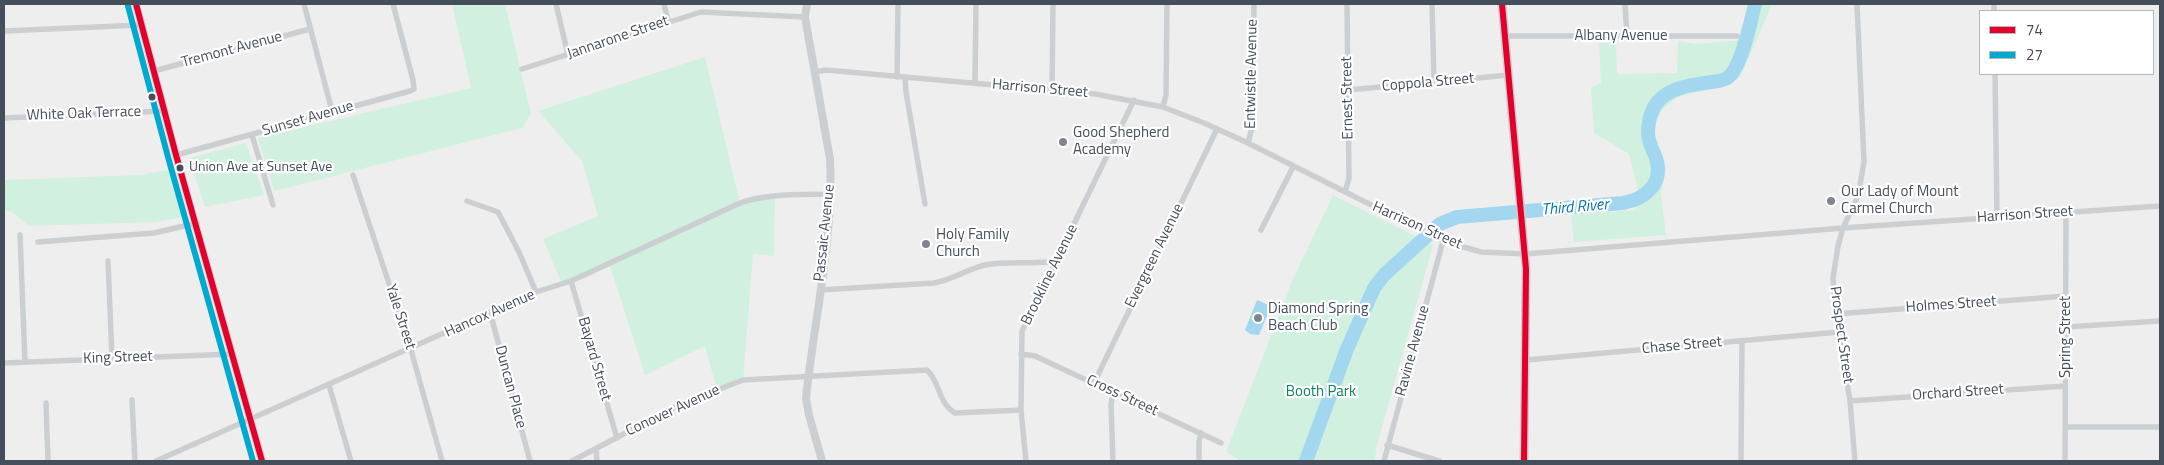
<!DOCTYPE html>
<style>
body{margin:0}
#map{position:relative;width:2164px;height:465px;overflow:hidden;background:#efeeee;font-family:"Titillium Web",sans-serif}
canvas{display:block}
.frame{position:absolute;inset:0;border:5px solid #454e5b;pointer-events:none}
.legend{position:absolute;left:1979px;top:10px;width:175px;height:65px;box-sizing:border-box;background:#fff;border:1px solid #b5b8bd;margin:0;padding:6px 9px;list-style:none;font-size:15px;color:#454e5b}
.legend li{display:flex;align-items:center;gap:10px;height:25px}
.legend b{width:25px;border:1px solid #b5b8bd}
</style>
<div id="map">
<canvas width="2164" height="465"></canvas>
<div class="frame"></div>
<ul class="legend">
<li><b style="height:6px;background:#e4002b"></b>74</li>
<li><b style="height:6px;background:#00a9ce"></b>27</li>
</ul>
</div>
<script>
const c = document.querySelector('canvas').getContext('2d');
c.lineJoin = 'round';
function paint(path, color) {
  c.fillStyle = color;
  c.fill(path, 'evenodd');
}
function strokePath(path, color, width, dash) {
  c.strokeStyle = color;
  c.lineWidth = width;
  c.lineCap = dash ? 'butt' : 'round';
  c.setLineDash(dash || []);
  c.stroke(path);
}
function drawText(font, color, halo, rows, align = 'center') {
  c.font = font + ' "Titillium Web",sans-serif';
  c.lineWidth = 4.5;
  c.setLineDash([]);
  c.textBaseline = 'middle';
  c.strokeStyle = halo;
  c.fillStyle = color;
  for (const [text, x, y, turn = 0] of rows) {
    c.save();
    c.translate(x, y);
    c.rotate((+turn || 0) * Math.PI / 180);
    c.textAlign = isNaN(turn) ? turn : align;
    if (halo) c.strokeText(text, 0, 0);
    c.fillText(text, 0, 0);
    c.restore();
  }
}
paint(new Path2D(`
 M452,4H505L531,114L522,128L274,191L258,138L471,88Z
 M1755,4H1772L1741,76L1731,84L1678,97L1663,109L1652,127L1666,169L1661,193L1666,235L1574,242L1571,215L1635,210L1638,190L1629,154L1594,133L1591,88L1601,83L1599,43H1616L1617,74L1677,73L1678,41L1696,44L1744,40Z
 M705,57L740,203L775,195L774,256L753,254L743,380L717,390L705,346L645,375L609,263L562,284L543,239L598,216L582,161L538,111Z
 M246,143L264,195L205,207L189,158Z
 M169,170L184,217L155,222L29,226L11,211H4V180L140,175Z
 M1333,195L1433,245L1376,449L1375,461H1237V458L1226,452L1293,279Z`), '#d1f0e0');
paint(new Path2D(`
 M1257,300L1271,306L1259,335L1250,334L1245,330Z`), '#a3d6ef');
strokePath(new Path2D(`
 M1306,461L1347,349L1374,288L1384,275L1440,224L1457,217L1623,203C1646,199 1664,183 1656,158C1653,150 1648,142 1648,133C1648,124 1650,115 1654,107C1666,87 1691,85 1712,82C1716,81 1723,81 1727,78C1741,70 1751,20 1755,4`), '#a3d6ef', 14);
strokePath(new Path2D(`
 M304,4L332,111
 M556,4L568,55
 M664,4L668,21
 M1432,4L1434,82
 M1625,4L1627,36
 M1994,4V11
 M4,31L141,25
 M1505,36H1737
 M522,69L701,12L805,17
 M154,71L310,29
 M815,72L826,70L1095,94L1163,107L1204,123L1248,143L1443,241L1481,252L1525,254L1843,228L2160,206
 M1995,74L1997,217
 M897,77L898,4
 M905,78L906,92L925,204
 M975,83L976,4
 M1052,90L1053,4
 M1348,90L1509,75
 M1163,107L1166,95L1167,4
 M4,118L165,111
 M252,135L273,205
 M1248,143L1252,128L1254,4
 M176,155L410,91L414,89L413,80L393,4
 M353,175L411,350L442,461
 M1345,192L1349,178L1347,4
 M467,201L498,212L519,252L536,292
 M1261,230L1293,167
 M20,235L25,362
 M38,242L154,233L197,223
 M108,261L112,358
 M571,281L617,438
 M820,290L934,283C953,280 967,269 985,265C1006,261 1027,264 1048,262L1056,264
 M490,312L530,461
 M1836,314L2066,296
 M2066,327L2160,321
 M1021,354L1035,356L1221,443
 M1526,360L1839,332
 M4,363L233,354
 M1094,383L1217,129
 M329,385L351,461
 M1113,392L1111,405L1113,461
 M132,400L135,461
 M1850,401L2065,386
 M46,403L48,461
 M2066,427H2160
 M1387,445L1439,461
 M596,449L597,461
 M156,461L536,292L571,281L740,203C769,193 800,195 831,194
 M572,461L681,404L743,380L927,370C941,383 937,402 955,413L1021,410
 M1026,461L1021,410L1022,331L1134,100
 M1199,461V442L1201,433
 M1384,461L1443,241
 M1741,461L1742,341
 M1855,461L1850,401L1836,314L1833,278L1838,246L1843,228L1858,196L1864,162L1857,4
 M2065,461L2066,213`), '#cccfd2', 5.5);
strokePath(new Path2D(`
 M136,4L176,155L262,461
 M807,4L805,17L830,159C834,235 814,321 806,398L809,415L822,461`), '#cccfd2', 8);
strokePath(new Path2D(`
 M1502,4L1526,269L1524,461`), '#cdcfd3', 9);
strokePath(new Path2D(`
 M136,4L176,155L262,461
 M1502,4L1526,269L1524,461`), '#e4002b', 6);
strokePath(new Path2D(`
 M128,6L168,157L253,461`), '#00a9ce', 6);
for (const [x, y, r, color] of [
 [152,97,4.5,"#454e5b"],
 [1063,142,5,"#80868e"],
 [180,168,4.5,"#454e5b"],
 [1831,201,5,"#80868e"],
 [926,244,5,"#80868e"],
 [1258,318,5,"#80868e"]
]) {
  const dot = new Path2D();
  dot.arc(x, y, r, 0, 2 * Math.PI);
  c.fillStyle = color;
  c.fill(dot);
  strokePath(dot, '#fff', 2);
}
drawText('14px', '#454e5b', '#fff', [
 ["Union Ave at Sunset Ave",189,168]
], 'left');
drawText('15px', '#454e5b', '#fff', [
 ["Albany Avenue",1621,36],
 ["Jannarone Street",618,38,-19],
 ["Tremont Avenue",232,50,-15],
 ["Entwistle Avenue",1252,74,-89],
 ["Coppola Street",1428,83,-5],
 ["Harrison Street",1040,89,5],
 ["Ernest Street",1348,98,-91],
 ["White Oak Terrace",84,114,-2],
 ["Sunset Avenue",308,119,-16],
 ["Harrison Street",2025,215,-4],
 ["Harrison Street",1417,226,24],
 ["Passaic Avenue",825,233,-84],
 ["Evergreen Avenue",1155,256,-64],
 ["Brookline Avenue",1050,275,-64],
 ["Holmes Street",1951,305,-4],
 ["Hancox Avenue",490,314,-24],
 ["Yale Street",400,317,72],
 ["Prospect Street",1841,335,82],
 ["Spring Street",2066,337,-90],
 ["Chase Street",1682,346,-5],
 ["Ravine Avenue",1413,351,-75],
 ["King Street",118,358,-2],
 ["Bayard Street",594,359,74],
 ["Duncan Place",510,387,75],
 ["Orchard Street",1958,393,-4],
 ["Cross Street",1122,396,25],
 ["Conover Avenue",673,411,-25]
]);
drawText('15px', '#454e5b', '#fff', [
 ["Good Shepherd",1073,133],
 ["Academy",1073,150],
 ["Our Lady of Mount",1841,192],
 ["Carmel Church",1841,209],
 ["Holy Family",936,235],
 ["Church",936,252],
 ["Diamond Spring",1268,309],
 ["Beach Club",1268,326]
], 'left');
drawText('15px', '#128057', '#fff', [
 ["Booth Park",1321,392]
]);
drawText('italic 16px', '#0576ae', '#fff', [
 ["Third River",1575,208,-5]
]);
</script>
